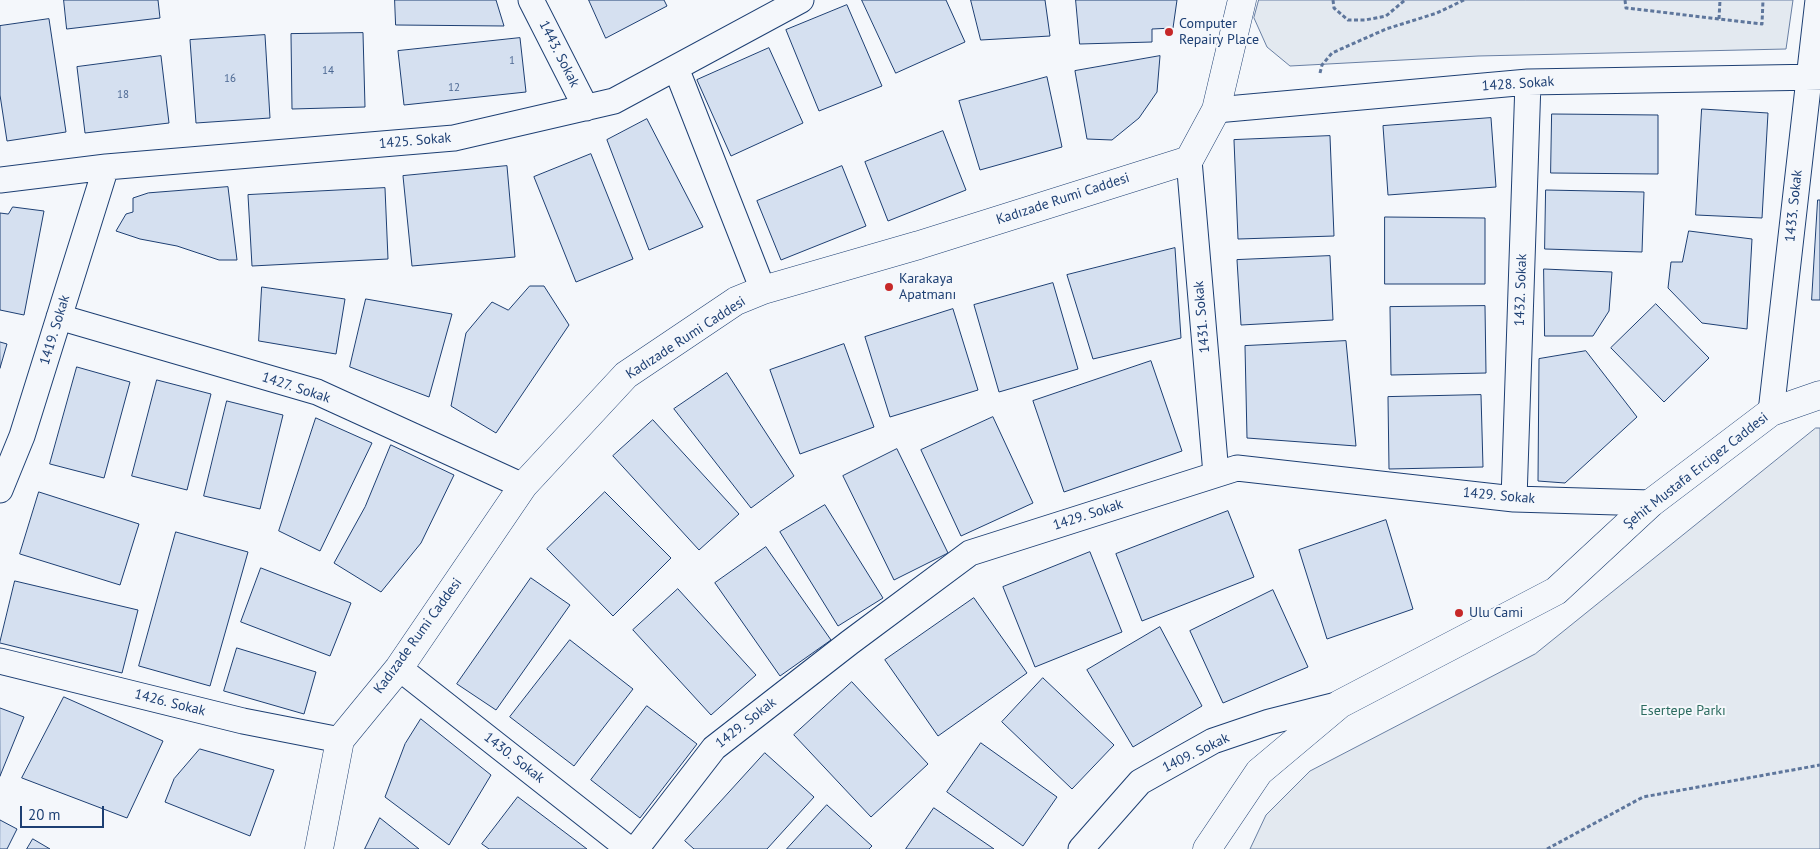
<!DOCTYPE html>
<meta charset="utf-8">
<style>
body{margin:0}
#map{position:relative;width:1820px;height:849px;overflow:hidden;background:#f4f7fb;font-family:"PT Sans",sans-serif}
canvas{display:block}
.scale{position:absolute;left:20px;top:806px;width:84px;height:22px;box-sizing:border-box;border:2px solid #1d3f73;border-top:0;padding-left:6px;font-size:15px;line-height:18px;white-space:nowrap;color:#1d3f73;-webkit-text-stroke:4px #f4f7fb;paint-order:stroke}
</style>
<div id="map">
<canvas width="1820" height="849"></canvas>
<div class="scale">20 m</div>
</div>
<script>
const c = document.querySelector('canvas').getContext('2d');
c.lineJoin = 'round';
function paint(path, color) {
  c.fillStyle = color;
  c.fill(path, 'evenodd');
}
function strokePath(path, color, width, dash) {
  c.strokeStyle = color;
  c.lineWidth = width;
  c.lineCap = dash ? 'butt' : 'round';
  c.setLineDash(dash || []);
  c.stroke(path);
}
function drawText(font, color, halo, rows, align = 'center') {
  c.font = font + ' "PT Sans",sans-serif';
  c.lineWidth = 4;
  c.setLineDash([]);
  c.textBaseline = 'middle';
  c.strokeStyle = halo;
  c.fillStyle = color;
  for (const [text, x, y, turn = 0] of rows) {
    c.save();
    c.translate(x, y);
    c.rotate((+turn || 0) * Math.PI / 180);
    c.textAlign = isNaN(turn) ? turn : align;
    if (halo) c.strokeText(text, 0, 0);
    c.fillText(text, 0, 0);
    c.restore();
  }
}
const green = new Path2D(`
 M1259,0H1793L1786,49L1478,56L1290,66L1267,47L1254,18Z
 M1816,428H1820V849H1250L1266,815L1310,771L1535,654Z`);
paint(green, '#e3e9f0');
strokePath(green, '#687fa3', 1);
const building = new Path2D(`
 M64,0H158L160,18L67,29Z
 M395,0H496L504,26L396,25Z
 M589,0H664L667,6L606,38Z
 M862,0H946L965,42L896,73Z
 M971,0H1045L1050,36L981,40Z
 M1076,0H1177L1173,28L1152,29V42L1080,44Z
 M847,5L882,86L819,111L786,30Z
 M49,19L66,132L7,141L0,95V26Z
 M363,33L365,107L292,109L291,34Z
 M265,35L270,118L196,123L190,40Z
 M520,38L526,92L404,105L398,51Z
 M769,48L803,123L731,156L697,80Z
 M161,56L169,123L85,133L77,67Z
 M1160,56L1157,92L1139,118L1112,140L1087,139L1075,71Z
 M1047,77L1062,147L980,170L959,101Z
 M1702,109L1768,113L1762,218L1696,215Z
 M1552,114L1658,115V174L1551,173Z
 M1491,118L1496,187L1388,195L1383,126Z
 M647,119L703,227L649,250L607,140Z
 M943,131L966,190L888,221L865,162Z
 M1330,136L1334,236L1238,239L1234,140Z
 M591,154L633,259L576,282L534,177Z
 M507,166L515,257L412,266L403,176Z
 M842,166L866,226L781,260L757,201Z
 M228,187L237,260H219L177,246L140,239L116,231L126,214L133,212V198L148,193Z
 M385,188L388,259L252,266L248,195Z
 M1546,190L1644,192L1642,252L1545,249Z
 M1818,200H1820V300H1812Z
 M13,207L44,211L24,315L0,310V213L8,214Z
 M1385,217L1485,218V284H1385Z
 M1689,231L1752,239L1747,329L1702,323L1668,288L1671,262H1682Z
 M1175,248L1181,338L1093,359L1067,275Z
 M1330,256L1333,320L1241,325L1237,260Z
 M1544,269L1612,272L1609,311L1593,336H1545Z
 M1053,283L1078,369L999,392L974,305Z
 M530,286H544L569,325L496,433L451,406L466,333L492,302L508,310Z
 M262,287L345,299L336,354L259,341Z
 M366,299L452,314L429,397L350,367Z
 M1656,304L1709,358L1664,402L1611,348Z
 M1485,306L1486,373L1391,375L1390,307Z
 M953,309L978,390L890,417L865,337Z
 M1346,341L1356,446L1247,438L1245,346Z
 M0,342L7,344L0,368Z
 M844,344L874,427L800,454L770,370Z
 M1586,351L1637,417L1565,483L1538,481L1539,359Z
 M1151,361L1182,451L1064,492L1033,401Z
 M77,367L130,382L104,478L50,464Z
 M727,373L794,476L751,508L674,409Z
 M157,380L211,394L187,490L132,476Z
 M1481,395L1483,467L1389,469L1388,397Z
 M227,401L283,415L260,509L204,496Z
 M993,417L1033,503L961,536L921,450Z
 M316,418L372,443L320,551L279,531Z
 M653,420L739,514L699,550L613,456Z
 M391,445L454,475L421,543L381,592L334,563L365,507Z
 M897,449L948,553L894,580L843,476Z
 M39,492L139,524L120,585L20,554Z
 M605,492L671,558L613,616L547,549Z
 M825,505L883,598L838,626L780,532Z
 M1228,511L1254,577L1142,621L1116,554Z
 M1386,520L1413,609L1327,639L1299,550Z
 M176,532L248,552L210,686L139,666Z
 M766,547L831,640L780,676L715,583Z
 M1090,552L1122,632L1035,667L1003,587Z
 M261,568L351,603L330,656L241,622Z
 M531,578L570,605L496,710L457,684Z
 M15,581L138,610L122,673L0,643Z
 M678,589L756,675L711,715L633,630Z
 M1273,590L1308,667L1223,703L1190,631Z
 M974,598L1027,673L938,736L885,660Z
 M1160,627L1202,706L1133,747L1087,670Z
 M570,640L633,689L574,766L510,717Z
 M237,648L316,672L304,714L224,691Z
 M1043,678L1114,745L1072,789L1002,722Z
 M852,682L928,764L871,817L794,735Z
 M64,697L163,741L127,818L22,778Z
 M647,706L697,744L640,818L591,780Z
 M0,708L24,717L0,776Z
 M421,719L491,775L449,845L385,797L405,744Z
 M981,743L1057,797L1023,846L947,792Z
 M200,749L274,770L250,836L165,802L174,779Z
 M765,753L814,797L767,849H694L685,841Z
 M518,797L587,849H489L482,844Z
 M827,805L872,846L869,849H787Z
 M934,808L994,849H906Z
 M380,818L419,849H365Z
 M0,820L17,829L7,849H0Z
 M33,839L50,849H27Z`);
paint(building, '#d5e0f0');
strokePath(building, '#1d3f73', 1);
const street = new Path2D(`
 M531,0L586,108
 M676,68L763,290
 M1216,110L1528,82L1820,77
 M1189,160L1216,474
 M0,180L106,167L454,138L614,101L801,0
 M59,317L317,392L523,486
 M1771,412L1818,0
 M0,490L22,436L106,167
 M1514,499L1528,82
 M0,661L243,721L340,740
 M399,668L629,849
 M636,849L714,748L849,643L970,553L1237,468L1514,499L1651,503
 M1081,849L1140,782L1213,741L1269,722L1340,704`);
const secondary = new Path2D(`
 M319,849L340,740L399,668L523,486L626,375L736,301L763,290L919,245L1189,160L1216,110L1242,0
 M1207,849L1259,772L1340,704L1556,591L1651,503L1771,412L1820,395`);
strokePath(street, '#1d3f73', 27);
strokePath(secondary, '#1d3f73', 29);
strokePath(new Path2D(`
 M1333,0L1334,8L1348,20H1365L1386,16L1405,0
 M1625,0L1626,8L1762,24L1763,0
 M1719,19L1720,0
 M1320,73L1322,65L1332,53L1386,29L1437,13L1464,0
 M1547,849L1643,797L1820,765`), '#5e769c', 3, [4, 2.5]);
strokePath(street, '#f4f7fb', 25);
strokePath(secondary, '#f4f7fb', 28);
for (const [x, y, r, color] of [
 [1169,32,5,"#c62828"],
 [889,287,5,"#c62828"],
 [1459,613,5,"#c62828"]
]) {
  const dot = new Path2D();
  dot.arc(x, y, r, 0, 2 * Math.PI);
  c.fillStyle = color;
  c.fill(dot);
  strokePath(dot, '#f4f7fb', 2);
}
drawText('11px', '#4b6792', null, [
 ["1",512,61],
 ["14",328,71],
 ["16",230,79],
 ["12",454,88],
 ["18",123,95]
]);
drawText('14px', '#1d3f73', '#f4f7fb', [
 ["Computer",1179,24],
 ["Repairy Place",1179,40],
 ["Karakaya",899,279],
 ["Apatmanı",899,295],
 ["Ulu Cami",1469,613]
], 'left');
drawText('14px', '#1d3f73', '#f4f7fb', [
 ["1443. Sokak",559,54,63],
 ["1428. Sokak",1518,84,-4],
 ["1425. Sokak",415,141,-5],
 ["Kadızade Rumi Caddesi",1063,199,-18],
 ["1433. Sokak",1794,206,-84],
 ["1432. Sokak",1521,290,-88],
 ["1431. Sokak",1202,317,-95],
 ["1419. Sokak",55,330,-73],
 ["Kadızade Rumi Caddesi",686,338,-33],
 ["1427. Sokak",296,388,18],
 ["Şehit Mustafa Ercigez Caddesi",1696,471,-38],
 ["1429. Sokak",1499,496,5],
 ["1429. Sokak",1088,515,-18],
 ["Kadızade Rumi Caddesi",418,636,-54],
 ["1426. Sokak",170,703,14],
 ["1429. Sokak",746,723,-38],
 ["1409. Sokak",1196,753,-26],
 ["1430. Sokak",514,758,38]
]);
drawText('14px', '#2c6c60', '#f4f7fb', [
 ["Esertepe Parkı",1683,711]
]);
</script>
